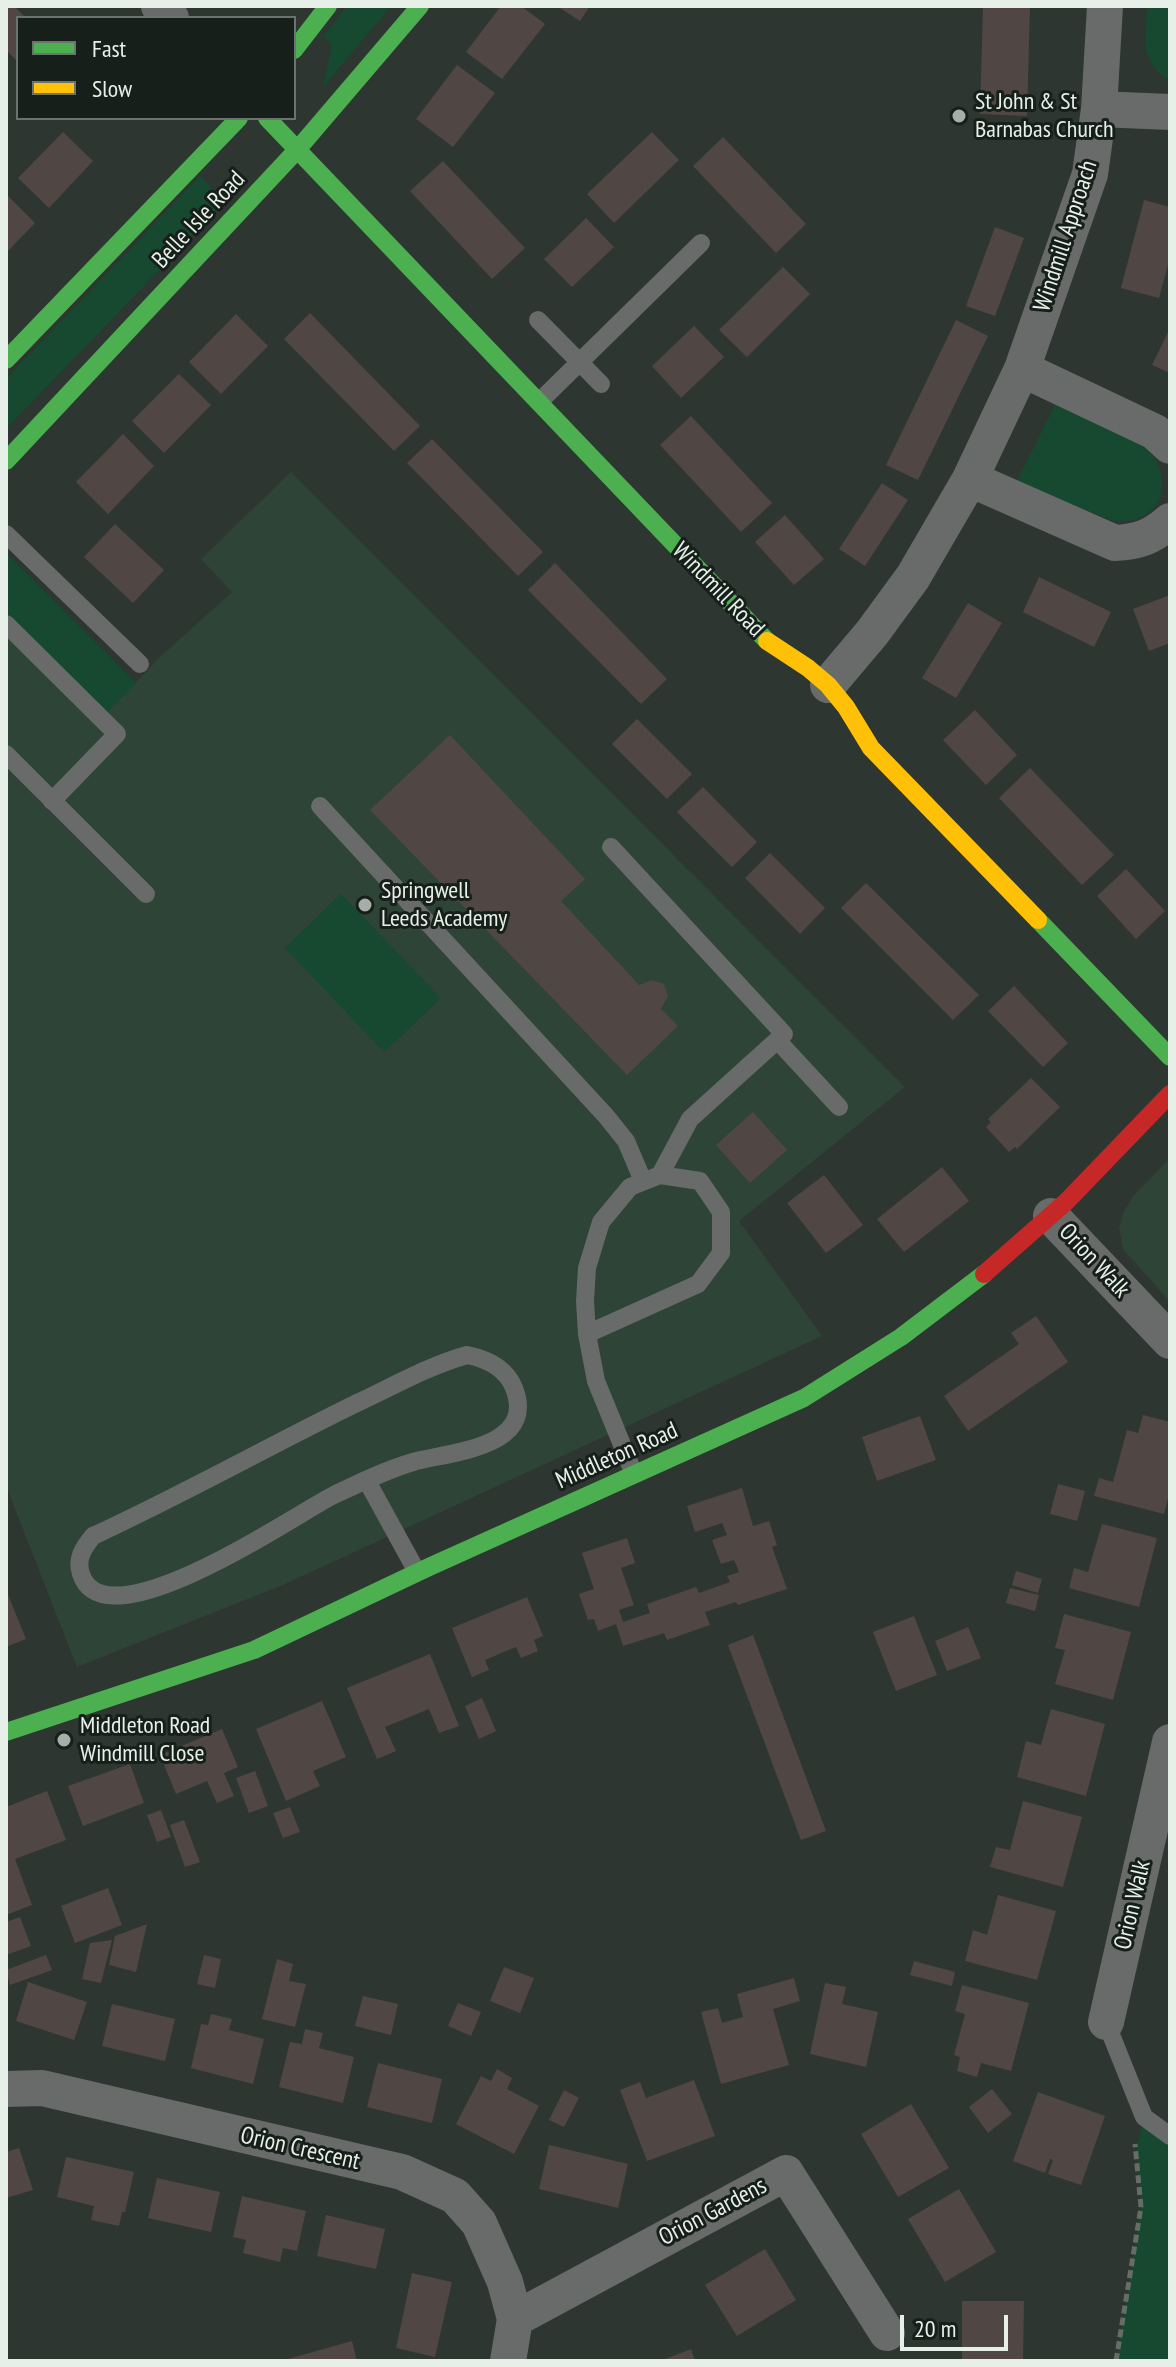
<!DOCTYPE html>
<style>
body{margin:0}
#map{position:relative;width:1176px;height:2367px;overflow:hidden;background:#2d3630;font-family:"PT Sans Narrow",sans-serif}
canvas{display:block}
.frame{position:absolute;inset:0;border:8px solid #e6f0e9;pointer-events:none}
.legend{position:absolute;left:16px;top:16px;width:280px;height:104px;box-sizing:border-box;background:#171f1a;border:2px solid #6a736d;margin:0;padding:10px 14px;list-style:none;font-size:24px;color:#e6f0e9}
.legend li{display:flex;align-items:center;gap:16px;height:40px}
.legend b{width:40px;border:2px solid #6a736d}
.scale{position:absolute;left:900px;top:2315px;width:108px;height:36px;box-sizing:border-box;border:4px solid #e6f0e9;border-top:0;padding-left:10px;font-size:24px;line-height:28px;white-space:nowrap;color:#e6f0e9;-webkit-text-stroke:6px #171f1a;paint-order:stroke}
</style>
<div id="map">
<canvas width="1176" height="2367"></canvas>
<div class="frame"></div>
<ul class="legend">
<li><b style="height:10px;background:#4caf50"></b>Fast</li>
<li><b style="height:10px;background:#ffc107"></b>Slow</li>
</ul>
<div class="scale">20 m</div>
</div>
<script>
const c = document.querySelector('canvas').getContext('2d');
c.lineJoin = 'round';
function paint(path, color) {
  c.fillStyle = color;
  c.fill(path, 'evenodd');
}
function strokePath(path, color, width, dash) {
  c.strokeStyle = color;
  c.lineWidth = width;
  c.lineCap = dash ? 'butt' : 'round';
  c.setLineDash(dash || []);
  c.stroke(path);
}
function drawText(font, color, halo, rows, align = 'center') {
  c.font = font + ' "PT Sans Narrow",sans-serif';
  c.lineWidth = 6;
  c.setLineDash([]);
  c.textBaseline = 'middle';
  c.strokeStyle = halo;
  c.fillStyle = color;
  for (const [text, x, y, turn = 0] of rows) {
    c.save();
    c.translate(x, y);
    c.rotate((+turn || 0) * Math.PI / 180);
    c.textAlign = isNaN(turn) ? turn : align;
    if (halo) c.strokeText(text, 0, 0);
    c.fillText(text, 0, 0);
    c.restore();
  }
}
paint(new Path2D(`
 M291,472L905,1087L739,1221L822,1336L283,1585L77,1667L6,1486V634L96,724L160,657L232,592L201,559Z
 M1170,1158V1302L1123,1249L1119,1228L1124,1211L1134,1195Z`), '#2e4436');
paint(new Path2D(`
 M347,6H391L323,87L332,45L323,37Z
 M1147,6H1170V81C1138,62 1146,38 1147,6Z
 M200,176L225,202L6,429V379Z
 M1056,403L1146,447C1176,479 1163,526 1114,521L1016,483Z
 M6,553L136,683L96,724L6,634Z
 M341,894L441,998L384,1052L285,948Z
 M1144,2117L1170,2136V2361H1116L1141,2207L1136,2150Z`), '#16492f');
paint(new Path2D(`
 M6,6H14L26,18H18V62L6,50Z
 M501,6H521L545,24L502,79L466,52Z
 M557,6H590L580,21Z
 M983,6H1030L1027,116L980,114Z
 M457,65L495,93L453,147L416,119Z
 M63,132L93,161L49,208L18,178Z
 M652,132L679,160L614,223L587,194Z
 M723,137L806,224L776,253L693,166Z
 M443,161L525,248L492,279L410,191Z
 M6,194L35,223L6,253Z
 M1144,200L1170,207V257L1159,298L1121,288Z
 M586,218L614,247L572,287L544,259Z
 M995,227L1024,238L995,316L966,306Z
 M783,267L810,294L747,357L719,330Z
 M310,313L420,426L394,451L284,339Z
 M236,314L268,346L221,394L189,362Z
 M956,320L988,336L918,480L886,465Z
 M694,326L724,357L681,398L652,366Z
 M1170,328V373L1152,365Z
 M179,374L211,405L164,453L132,421Z
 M691,416L772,503L741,532L660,445Z
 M123,434L154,466L108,514L76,482Z
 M432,439L543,552L518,576L407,463Z
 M882,483L908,500L865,566L839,549Z
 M785,515L824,559L794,585L755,542Z
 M115,524L164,570L133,603L84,557Z
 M555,563L667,679L641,704L528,590Z
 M1039,577L1111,612L1094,647L1023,612Z
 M1170,595V643L1149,651L1133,609Z
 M968,603L1002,623L956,698L922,678Z
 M975,710L1017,755L986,785L943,740Z
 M637,719L692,774L667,799L612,744Z
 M450,735L585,879L561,901L639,985L652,980L664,984L668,996L661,1009L678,1026L627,1075L370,810Z
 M1030,768L1114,855L1082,885L999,798Z
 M703,787L757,842L732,867L677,812Z
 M770,853L825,908L800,934L745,878Z
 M1126,869L1165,911L1136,939L1097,896Z
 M866,883L979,995L953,1020L841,908Z
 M1014,986L1068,1043L1043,1067L988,1011Z
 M1031,1078L1060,1107L1017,1149L1015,1147L1009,1152L986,1127L991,1122L988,1119Z
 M753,1112L787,1150L750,1183L716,1145Z
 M942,1167L969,1201L904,1252L877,1219Z
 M824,1175L863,1225L826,1253L787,1203Z
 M1036,1316L1068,1362L968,1431L944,1396L1019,1344L1011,1333Z
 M1143,1415L1170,1422V1491L1164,1514L1094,1496L1099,1478L1113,1482L1127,1430L1138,1433Z
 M920,1416L936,1460L877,1481L862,1437Z
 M1058,1484L1085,1491L1077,1521L1050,1514Z
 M742,1488L753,1526L769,1521L777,1545L772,1547L787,1589L738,1605L736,1602L705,1612L710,1625L667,1640L664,1633L623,1646L616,1624L598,1631L594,1619L588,1620L579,1594L594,1589L582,1553L627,1538L635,1563L621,1568L634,1605L619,1610L623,1622L650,1613L647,1604L696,1587L699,1593L730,1582L727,1576L739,1572L734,1560L721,1564L712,1540L727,1535L722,1523L695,1532L687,1506Z
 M1102,1524L1157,1538L1139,1607L1069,1588L1074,1568L1088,1572Z
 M1016,1571L1042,1579L1038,1593L1012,1585Z
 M1010,1588L1039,1595L1035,1611L1006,1603Z
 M6,1590L26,1639L6,1647Z
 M527,1597L543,1636L534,1640L538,1651L521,1658L516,1647L506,1651L485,1660L489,1670L472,1677L452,1628Z
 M1064,1614L1131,1632L1113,1700L1055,1684L1065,1650L1055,1648Z
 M914,1616L937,1675L896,1691L873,1632Z
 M968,1627L981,1658L947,1671L935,1641Z
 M753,1635L826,1831L801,1840L728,1645Z
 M430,1654L459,1726L439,1733L429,1709L385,1727L396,1751L377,1759L347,1688Z
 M482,1698L496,1731L479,1739L465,1706Z
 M322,1701L346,1757L313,1771L320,1786L286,1801L256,1729Z
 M1051,1709L1105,1724L1086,1796L1017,1777L1026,1741L1041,1745Z
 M222,1729L238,1767L224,1773L234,1796L217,1803L207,1781L176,1794L160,1755Z
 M130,1764L144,1803L83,1826L68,1786Z
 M255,1771L268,1806L249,1813L236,1778Z
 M47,1791L66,1840L15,1859L32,1905L6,1915V1807Z
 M1023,1801L1082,1817L1063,1887L990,1867L996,1847L1010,1850Z
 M290,1807L300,1832L283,1838L273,1813Z
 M161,1810L171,1837L157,1842L147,1815Z
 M184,1820L200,1862L185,1867L170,1825Z
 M108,1888L122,1925L75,1943L61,1906Z
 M998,1895L1056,1911L1037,1980L965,1961L973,1930L987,1935Z
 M20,1917L31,1946L6,1955V1922Z
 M147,1924L136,1972L109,1965L115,1936Z
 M112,1940L101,1983L82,1979L90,1943Z
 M46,1955L52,1970L10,1985L6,1970Z
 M204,1955L221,1959L215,1988L197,1984Z
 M277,1959L293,1964L289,1981L306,1984L295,2027L262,2019Z
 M914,1961L955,1972L952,1986L910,1975Z
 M504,1967L534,1978L520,2013L490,2001Z
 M794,1978L800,2001L773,2009L789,2065L721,2084L701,2012L718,2008L722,2023L743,2017L737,1994Z
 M28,1982L87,2002L74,2040L16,2021Z
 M825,1983L846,1987L842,2004L878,2012L866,2067L810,2054Z
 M962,1985L1029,2003L1011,2071L981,2063L977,2077L957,2071L960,2057L954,2055L965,2014L955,2011Z
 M363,1996L398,2004L391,2035L355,2026Z
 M458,2003L481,2012L471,2036L448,2026Z
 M112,2004L175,2019L165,2061L102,2046Z
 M211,2014L232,2019L229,2030L264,2039L253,2084L191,2068L201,2024L208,2025Z
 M305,2029L323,2033L319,2048L354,2057L343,2103L279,2087L290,2042L302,2044Z
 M378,2063L442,2079L432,2123L367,2107Z
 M497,2069L512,2078L507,2089L539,2106L514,2154L456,2124L481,2076L491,2081Z
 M694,2080L715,2136L647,2161L620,2090L640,2082L646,2098Z
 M992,2089L1012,2114L988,2133L969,2107Z
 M564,2090L579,2098L564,2127L549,2120Z
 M1038,2092L1105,2116L1081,2185L1048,2174L1053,2160L1050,2159L1045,2173L1013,2161Z
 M911,2104L949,2168L898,2197L861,2134Z
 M549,2145L628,2164L618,2208L539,2189Z
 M19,2148L33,2190L6,2198V2152Z
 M66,2157L134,2172L125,2212H122L119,2226L91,2220L94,2206L57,2197Z
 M157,2178L220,2192L211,2232L148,2218Z
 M959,2189L996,2252L945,2282L908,2219Z
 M242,2196L306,2211L297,2251L283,2248L280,2262L243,2253L246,2240L233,2237Z
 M326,2215L385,2229L376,2269L317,2256Z
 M765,2249L796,2300L737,2336L705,2285Z
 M412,2273L452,2282L435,2357L396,2348Z
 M962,2301H1024L1023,2361H962Z
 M352,2341L357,2361H289L288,2359Z
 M691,2349L695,2361H660Z`), '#504744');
strokePath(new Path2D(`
 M1116,2361L1141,2207L1135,2144`), '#666c67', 5, [8, 4]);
strokePath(new Path2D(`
 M538,320L601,384
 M539,402L701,243
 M6,534L140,664
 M6,624L117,734L52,801
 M6,754L146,894
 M320,806L606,1116L626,1141L643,1181
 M611,847L784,1034L690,1119L660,1175
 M777,1040L839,1107
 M587,1334L698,1284L721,1253V1212L700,1181L660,1175L630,1187L601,1222L587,1268L585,1301L587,1334L596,1381L634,1474
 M467,1355C487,1359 506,1368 514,1388C538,1449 447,1452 413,1462C386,1470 359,1483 334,1495C297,1513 105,1647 81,1574C76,1559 83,1548 93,1536C182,1495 267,1447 355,1404C392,1387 428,1366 467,1355Z
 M367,1481L417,1572
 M1106,2022L1144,2117L1170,2136`), '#686b69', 18);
strokePath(new Path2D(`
 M159,6L171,18
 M1099,109L1170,112
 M1022,369L1155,432L1170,446
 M970,479L1115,543C1138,542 1152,537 1170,521
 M828,685L872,633L913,577L970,479L1022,369L1090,174L1099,109L1105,6
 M1051,1216L1170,1341
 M1106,2022L1170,1742
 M6,2089L42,2088L402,2172L455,2196L479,2223L505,2282L515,2319L508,2361
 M515,2319L786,2173L887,2333`), '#686b69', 36);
strokePath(new Path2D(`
 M294,50L328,6
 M267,118L767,641
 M6,360L239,118
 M6,461L297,150L420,6
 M1038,920L1170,1057
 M6,1732L254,1650L429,1567L804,1398L901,1337L984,1274`), '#4caf50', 18);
strokePath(new Path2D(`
 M767,641L808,668L828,685L846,707L871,748L1038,920`), '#ffc107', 18);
strokePath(new Path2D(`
 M984,1274L1066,1202L1170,1094`), '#c62828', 18);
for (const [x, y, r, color] of [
 [959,116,8,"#a5afa8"],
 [365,905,8,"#a5afa8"],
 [64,1740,8,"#a5afa8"]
]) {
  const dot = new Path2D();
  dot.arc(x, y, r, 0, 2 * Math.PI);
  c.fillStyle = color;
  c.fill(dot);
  strokePath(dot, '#171f1a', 3);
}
drawText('24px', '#e6f0e9', '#171f1a', [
 ["St John & St",975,102],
 ["Barnabas Church",975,130],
 ["Springwell",381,891],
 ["Leeds Academy",381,919],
 ["Middleton Road",80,1726],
 ["Windmill Close",80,1754]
], 'left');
drawText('24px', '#e6f0e9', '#171f1a', [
 ["Belle Isle Road",199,220,-47],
 ["Windmill Approach",1066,236,-72],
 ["Windmill Road",718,590,46],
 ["Orion Walk",1094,1261,47],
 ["Middleton Road",617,1456,-24],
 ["Orion Walk",1133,1905,-77],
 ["Orion Crescent",300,2149,13],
 ["Orion Gardens",713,2212,-28]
]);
</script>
